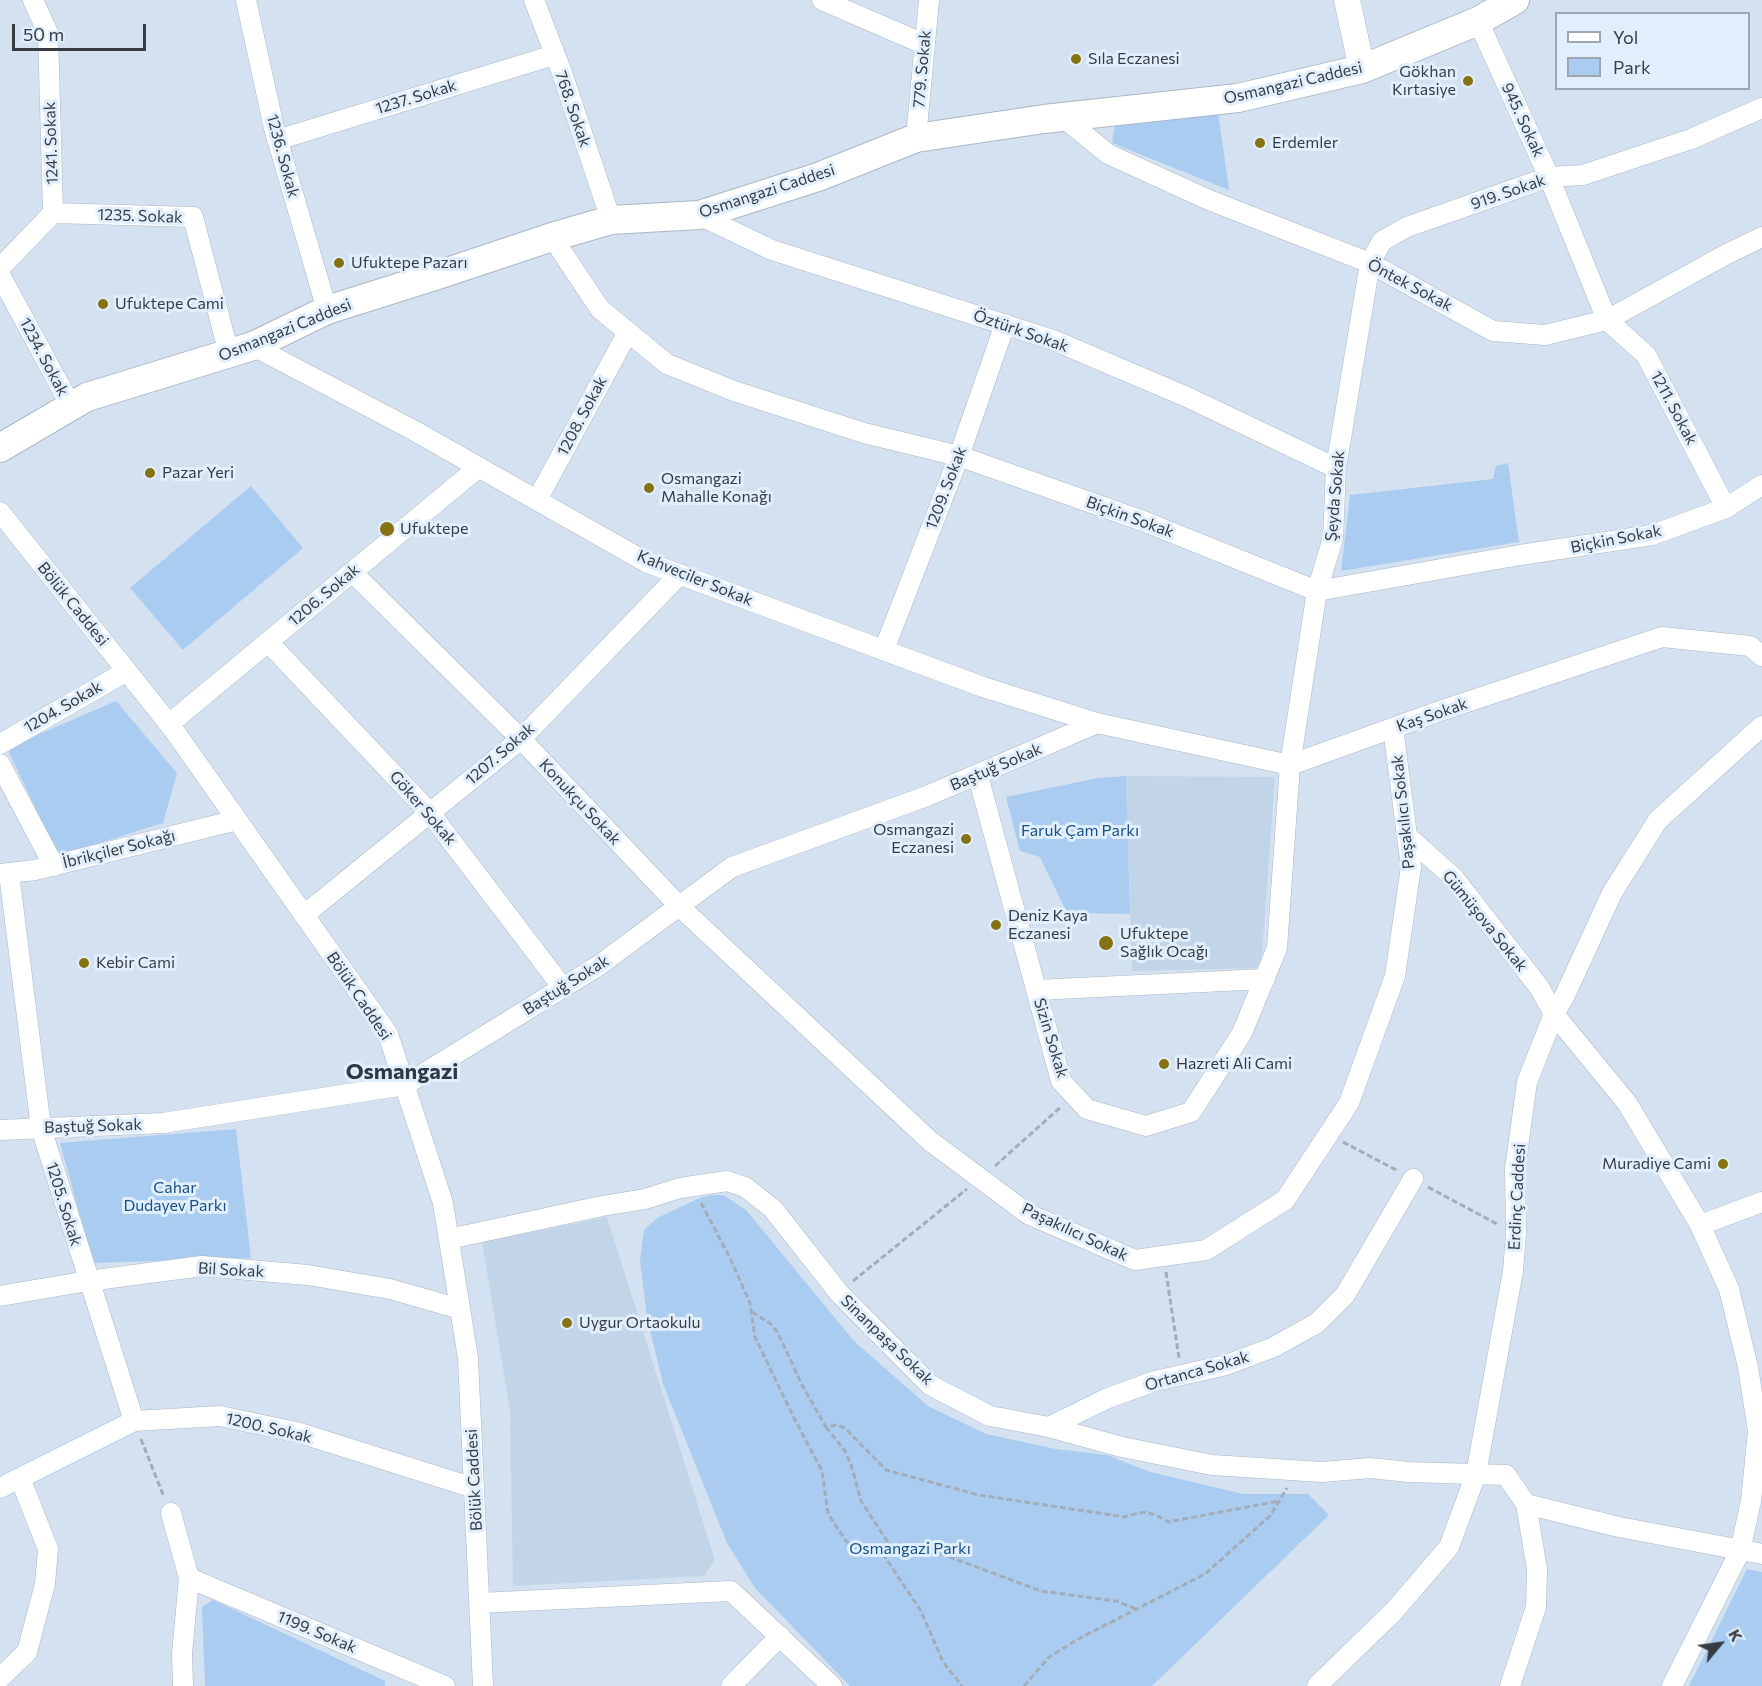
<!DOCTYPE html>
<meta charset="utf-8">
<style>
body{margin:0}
#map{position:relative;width:1762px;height:1686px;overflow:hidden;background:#d4e1f0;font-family:Commissioner,sans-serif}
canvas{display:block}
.legend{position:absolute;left:1555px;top:12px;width:195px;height:78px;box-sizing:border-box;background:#e1effd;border:2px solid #9da7b2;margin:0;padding:8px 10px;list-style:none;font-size:18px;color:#373c42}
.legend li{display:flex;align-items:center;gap:12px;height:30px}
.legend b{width:30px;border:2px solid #9da7b2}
.north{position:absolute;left:1690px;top:1614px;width:60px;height:60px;-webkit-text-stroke:4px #e1effd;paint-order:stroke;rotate:61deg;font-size:16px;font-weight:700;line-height:24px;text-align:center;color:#373c42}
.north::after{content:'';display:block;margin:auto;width:21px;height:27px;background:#373c42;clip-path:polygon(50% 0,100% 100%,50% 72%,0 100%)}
.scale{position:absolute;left:12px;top:24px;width:134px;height:27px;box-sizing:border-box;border:3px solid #373c42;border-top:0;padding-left:8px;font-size:18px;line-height:21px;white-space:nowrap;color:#373c42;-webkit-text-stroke:4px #e1effd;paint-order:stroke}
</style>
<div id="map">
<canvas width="1762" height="1686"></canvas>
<ul class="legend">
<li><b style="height:8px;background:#fff"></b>Yol</li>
<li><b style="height:16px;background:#aaccf0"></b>Park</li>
</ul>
<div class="north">K</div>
<div class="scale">50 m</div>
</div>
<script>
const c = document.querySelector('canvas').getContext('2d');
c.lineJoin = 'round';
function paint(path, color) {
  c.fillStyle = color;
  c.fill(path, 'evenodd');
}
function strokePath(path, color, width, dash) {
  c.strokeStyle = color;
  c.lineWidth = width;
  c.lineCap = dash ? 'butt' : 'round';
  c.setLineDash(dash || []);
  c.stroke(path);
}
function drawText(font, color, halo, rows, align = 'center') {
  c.font = font + ' Commissioner,sans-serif';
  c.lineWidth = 6;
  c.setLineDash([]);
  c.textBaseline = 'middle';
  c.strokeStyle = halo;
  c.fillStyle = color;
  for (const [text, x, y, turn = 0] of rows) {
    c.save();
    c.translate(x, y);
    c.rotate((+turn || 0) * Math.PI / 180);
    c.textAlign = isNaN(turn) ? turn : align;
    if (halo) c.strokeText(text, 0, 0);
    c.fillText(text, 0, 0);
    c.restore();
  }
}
paint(new Path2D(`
 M1126,776L1275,777L1261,968L1132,971Z
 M607,1217L715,1560L704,1576L513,1586L510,1411L482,1242Z`), '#c2d5e8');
paint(new Path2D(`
 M1218,111L1229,190L1112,143L1115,124Z
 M1508,463L1519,542L1341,571L1350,495L1493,479L1496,466Z
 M251,486L303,548L183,650L130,588Z
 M116,701L177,773L163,823L58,856L7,748Z
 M1126,776L1130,914L1067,913L1040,857L1020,851L1006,797L1098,778Z
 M236,1129L251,1258L93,1263L60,1143Z
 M711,1195H723L746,1210L854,1341L928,1406L986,1434L1056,1449L1107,1455L1150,1472L1243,1494H1308L1329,1515L1152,1686H850L755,1588L727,1543L663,1384L647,1317L640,1260L644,1230L657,1218L702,1197Z
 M1747,1569L1762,1572V1686H1689Z
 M213,1600L385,1681V1686H205L202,1607Z`), '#aaccf0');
const minor = new Path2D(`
 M246,0L274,128L327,310
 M534,0L561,70L611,220
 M822,0L924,44
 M1478,21L1549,177L1607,320L1646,355L1726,508
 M1064,118L1108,154L1209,200L1370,263L1493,331L1545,335L1607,320L1725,255L1762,237
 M916,138L929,0
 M277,140L554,55
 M53,213L193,217L229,354
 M699,215L772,250L1053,340L1187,397L1336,468
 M552,237L600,309L667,364L734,391L864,433L959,456L1143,521L1317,591L1520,555L1652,535L1726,508L1762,485
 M0,268L53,213L48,33L33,0
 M0,275L71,406
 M253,346L413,430L646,562L983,687L1097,723L1290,765L1437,712L1662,637L1750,646L1762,656
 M537,500L628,332
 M0,512L173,729L388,1034L443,1203L468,1358L483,1686
 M352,572L521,739L679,906L930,1141L1028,1214L1135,1260L1206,1250L1285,1200L1349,1103L1395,976L1411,867L1393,728
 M268,642L430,813L563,988
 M884,650L959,456L1005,324
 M169,724L479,467
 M0,744L127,671
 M0,764L54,866
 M978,776L1061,1081L1087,1109L1146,1126L1191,1112L1242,1033L1277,948L1290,765L1317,591L1333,538L1336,468L1370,263L1382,241L1407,227L1549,177L1583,175L1691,139L1762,108
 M1407,836L1453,877L1539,987L1554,1014L1627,1103L1700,1225L1729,1289L1748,1367L1758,1431L1751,1501L1740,1551L1672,1686
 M9,873L41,1128L134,1421
 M0,874L35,870L237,820
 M304,915L521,739L680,574
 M1036,990L1265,979
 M0,1130L163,1123L405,1085L598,966L732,867L927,796L1097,723
 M1700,1225L1762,1202
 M449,1239L602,1206L645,1199L680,1188L727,1181L745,1187L773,1209L839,1293L930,1385L990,1416L1049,1427L1122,1447L1212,1465L1322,1472L1370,1468L1408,1472L1506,1475L1526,1504L1537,1569L1536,1607L1510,1686
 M0,1296L88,1281L202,1266L308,1275L390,1289L460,1309
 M1049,1427L1108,1398L1155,1381L1226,1365L1274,1347L1317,1323L1345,1295L1413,1179
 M0,1488L134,1421L220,1416L300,1433L474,1488
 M1526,1504L1619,1527L1762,1554
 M171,1513L189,1578L182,1654L183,1686
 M189,1578L445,1686
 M479,1603L731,1591L832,1686
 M0,1678L27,1652L45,1584L48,1549L20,1478
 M731,1686L780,1636
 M1317,1686L1394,1611L1449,1547L1476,1474L1513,1271L1516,1234L1515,1169L1527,1082L1554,1014L1565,995L1612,893L1658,820L1762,726`);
const tertiary = new Path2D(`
 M1347,0L1362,69`);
const secondary = new Path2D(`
 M0,448L87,397L253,346L327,310L435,276L552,237L611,220L699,215L818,177L916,138L1044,119L1238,98L1362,69L1478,21L1515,0`);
strokePath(minor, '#aab7c5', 21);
strokePath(tertiary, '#aab7c5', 27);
strokePath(secondary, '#aab7c5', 30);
strokePath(new Path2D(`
 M1343,1142L1398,1171
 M995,1166L1062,1106
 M1428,1187L1499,1225
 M701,1203L730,1258L750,1303L755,1337L794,1418L822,1471L828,1514L846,1541L860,1550L879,1548L921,1611L943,1662L962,1686
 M1166,1272L1179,1358
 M853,1281L967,1189
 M752,1312L771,1324L778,1333L802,1385L826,1427L836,1425L845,1428L886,1470L979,1495L1125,1517C1145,1510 1150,1511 1168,1522L1279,1501
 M826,1427L845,1451L851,1464L861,1501L889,1544
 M141,1439L164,1497
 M879,1548L889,1544L939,1553L1041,1591L1116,1601L1136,1609
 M1024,1686L1049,1657L1080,1638L1205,1574L1270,1516L1287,1488`), '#a3adba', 3, [6, 3]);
strokePath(minor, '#fff', 20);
strokePath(tertiary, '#fff', 26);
strokePath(secondary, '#fff', 28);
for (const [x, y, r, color] of [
 [1076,59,6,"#867213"],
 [1468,81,6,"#867213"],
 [1260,143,6,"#867213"],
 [339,263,6,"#867213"],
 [103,304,6,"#867213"],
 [150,473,6,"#867213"],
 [649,488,6,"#867213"],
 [387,529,8,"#867213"],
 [966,839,6,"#867213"],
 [996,925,6,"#867213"],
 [1106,943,8,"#867213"],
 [84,963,6,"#867213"],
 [1164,1064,6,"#867213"],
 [1723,1164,6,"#867213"],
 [567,1323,6,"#867213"]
]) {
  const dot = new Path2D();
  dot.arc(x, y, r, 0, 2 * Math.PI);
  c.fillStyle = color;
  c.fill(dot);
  strokePath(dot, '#e1effd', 2);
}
drawText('16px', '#373c42', '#e1effd', [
 ["Sıla Eczanesi",1088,59],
 ["Gökhan",1456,72,"right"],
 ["Kırtasiye",1456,90,"right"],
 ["Erdemler",1272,143],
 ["Ufuktepe Pazarı",351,263],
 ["Ufuktepe Cami",115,304],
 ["Pazar Yeri",162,473],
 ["Osmangazi",661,479],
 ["Mahalle Konağı",661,497],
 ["Ufuktepe",400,529],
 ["Osmangazi",954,830,"right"],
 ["Eczanesi",954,848,"right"],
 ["Deniz Kaya",1008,916],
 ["Eczanesi",1008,934],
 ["Ufuktepe",1120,934],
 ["Sağlık Ocağı",1120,952],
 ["Kebir Cami",96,963],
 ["Hazreti Ali Cami",1176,1064],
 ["Muradiye Cami",1711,1164,"right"],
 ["Uygur Ortaokulu",579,1323]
], 'left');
drawText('16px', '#373c42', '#e1effd', [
 ["779. Sokak",922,69,-85],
 ["Osmangazi Caddesi",1293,83,-13],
 ["1237. Sokak",416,97,-17],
 ["768. Sokak",573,109,71],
 ["945. Sokak",1523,120,65],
 ["1241. Sokak",51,143,-92],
 ["1236. Sokak",283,156,75],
 ["Osmangazi Caddesi",767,191,-18],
 ["919. Sokak",1508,192,-19],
 ["1235. Sokak",140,216,2],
 ["Öntek Sokak",1410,285,28],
 ["Osmangazi Caddesi",285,330,-22],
 ["Öztürk Sokak",1021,331,19],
 ["1234. Sokak",44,357,62],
 ["1211. Sokak",1674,408,62],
 ["1208. Sokak",582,416,-62],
 ["1209. Sokak",946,488,-69],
 ["Şeyda Sokak",1335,496,-85],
 ["Biçkin Sokak",1130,517,20],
 ["Biçkin Sokak",1616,539,-11],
 ["Kahveciler Sokak",695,578,22],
 ["1206. Sokak",324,595,-40],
 ["Bölük Caddesi",73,604,51],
 ["1204. Sokak",63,707,-30],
 ["Kaş Sokak",1432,715,-19],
 ["1207. Sokak",500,754,-41],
 ["Baştuğ Sokak",996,767,-23],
 ["Konukçu Sokak",580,802,47],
 ["Göker Sokak",423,808,49],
 ["Paşakılıcı Sokak",1403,812,-96],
 ["İbrikçiler Sokağı",119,849,-14],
 ["Gümüşova Sokak",1485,921,51],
 ["Baştuğ Sokak",566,985,-32],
 ["Bölük Caddesi",359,996,56],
 ["Sizin Sokak",1051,1038,73],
 ["Baştuğ Sokak",93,1126,-2],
 ["Erdinç Caddesi",1517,1197,-87],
 ["1205. Sokak",64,1204,73],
 ["Paşakılıcı Sokak",1075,1232,25],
 ["Bil Sokak",231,1270,3],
 ["Sinanpaşa Sokak",887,1340,44],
 ["Ortanca Sokak",1197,1371,-16],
 ["1200. Sokak",269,1428,13],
 ["Bölük Caddesi",474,1480,-93],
 ["1199. Sokak",317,1632,23]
]);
drawText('16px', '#165084', '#e1effd', [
 ["Faruk Çam Parkı",1080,831],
 ["Cahar",175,1188],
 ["Dudayev Parkı",175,1206],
 ["Osmangazi Parkı",910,1549]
]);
drawText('bold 22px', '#2e3944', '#e1effd', [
 ["Osmangazi",402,1072]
]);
</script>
